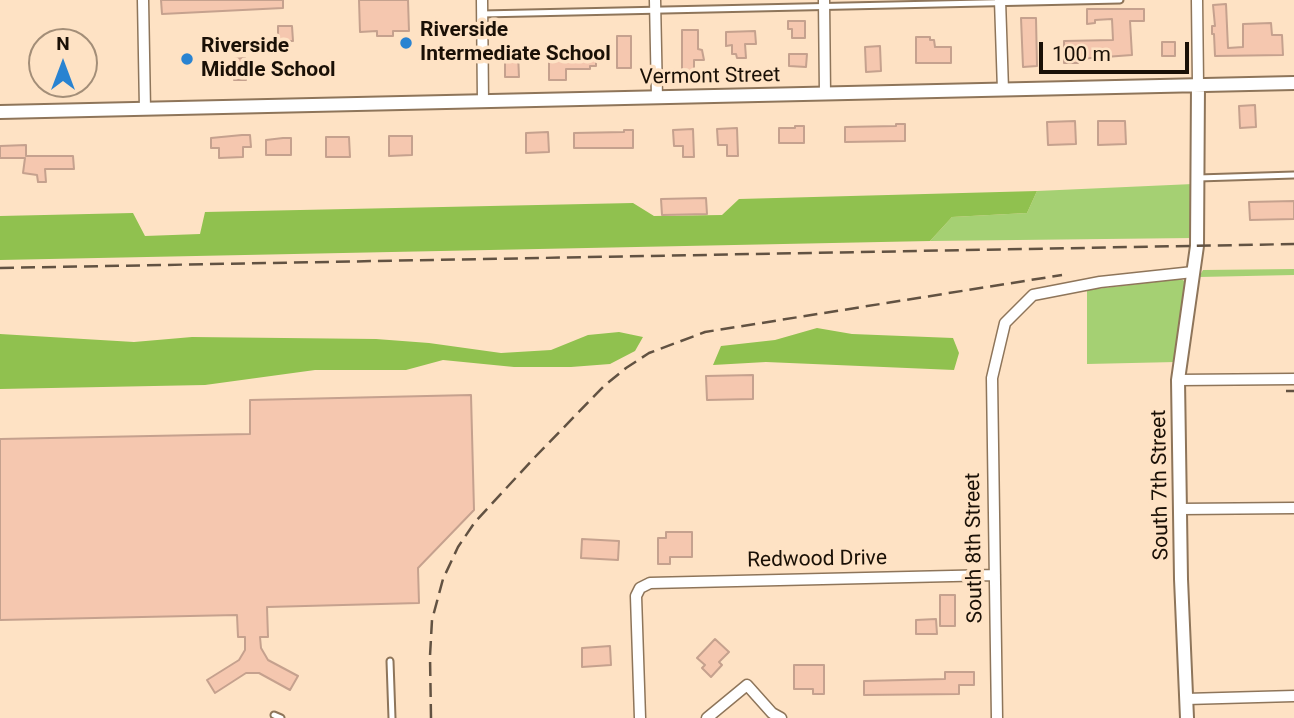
<!DOCTYPE html>
<style>
body{margin:0}
#map{position:relative;width:1294px;height:718px;overflow:hidden;background:#fee2c4;font-family:Roboto,sans-serif}
canvas{display:block}
.north{position:absolute;left:28px;top:28px;width:70px;height:70px;box-sizing:border-box;background:#fee2c4;border:2px solid #a38e78;border-radius:50%;rotate:0deg;font-size:19px;font-weight:700;line-height:28px;text-align:center;color:#1a1006}
.north::after{content:'';display:block;margin:auto;width:24px;height:32px;background:#2983d1;clip-path:polygon(50% 0,100% 100%,50% 72%,0 100%)}
.scale{position:absolute;left:1039px;top:42px;width:150px;height:32px;box-sizing:border-box;border:4px solid #1a1006;border-top:0;padding-left:9px;font-size:21px;line-height:24px;white-space:nowrap;color:#1a1006;-webkit-text-stroke:5px #fee2c4;paint-order:stroke}
</style>
<div id="map">
<canvas width="1294" height="718"></canvas>
<div class="north">N</div>
<div class="scale">100 m</div>
</div>
<script>
const c = document.querySelector('canvas').getContext('2d');
c.lineJoin = 'round';
function paint(path, color) {
  c.fillStyle = color;
  c.fill(path, 'evenodd');
}
function strokePath(path, color, width, dash) {
  c.strokeStyle = color;
  c.lineWidth = width;
  c.lineCap = dash ? 'butt' : 'round';
  c.setLineDash(dash || []);
  c.stroke(path);
}
function drawText(font, color, halo, rows, align = 'center') {
  c.font = font + ' Roboto,sans-serif';
  c.lineWidth = 7;
  c.setLineDash([]);
  c.textBaseline = 'middle';
  c.strokeStyle = halo;
  c.fillStyle = color;
  for (const [text, x, y, turn = 0] of rows) {
    c.save();
    c.translate(x, y);
    c.rotate((+turn || 0) * Math.PI / 180);
    c.textAlign = isNaN(turn) ? turn : align;
    if (halo) c.strokeText(text, 0, 0);
    c.fillText(text, 0, 0);
    c.restore();
  }
}
paint(new Path2D(`
 M1193,184L1192,238L930,241L952,217L1027,213L1037,191Z
 M1294,269V275L1199,277L1203,270Z
 M1181,279L1186,282L1176,362L1087,364V290Z`), '#a5d073');
paint(new Path2D(`
 M1037,191L1027,213L952,217L930,241L0,260V216L133,213L145,236L200,234L205,212L633,203L654,216L722,215L739,199Z
 M817,328L852,334L953,338L959,353L954,370L766,362L713,365L721,346L775,340Z
 M619,332L643,337L635,351L610,364L571,367H514L443,360L406,370H315L205,385L0,389V334L134,342L192,337L376,339L429,343L501,353L551,350L588,335Z`), '#90c14f');
const building = new Path2D(`
 M161,0H283V8L162,14Z
 M359,0H408L409,31H393V36H377V31L360,32Z
 M1226,4L1228,48L1243,47V24L1271,23L1272,35H1282L1283,55L1215,56L1214,34H1212V26H1215L1213,5Z
 M1087,9H1144V21H1130L1132,55L1078,59V63H1064V41L1113,40L1112,19L1095,20V23L1087,24Z
 M1021,18H1036L1037,66L1023,67Z
 M788,21H805V38H792V29H788Z
 M278,26H292L293,41H278Z
 M682,30H698V49L702,50L704,60H694V73H682Z
 M755,31L756,44H745L746,58H737L736,54H732V45L726,46V32Z
 M617,36H631V68H617Z
 M916,37H930V40H934L935,47H951V63H916Z
 M1162,42H1175V56H1162Z
 M880,46L881,71L866,72L865,47Z
 M505,53H518L519,77H505Z
 M575,53H596V66H590V69H566V80H549V56H575Z
 M789,54H807L806,67L789,66Z
 M245,58V62H253V75H246V80H234V59Z
 M1255,105L1256,127L1240,128L1239,106Z
 M1075,121L1076,144L1048,145L1047,122Z
 M1098,121H1125L1126,144L1098,145Z
 M896,124H905V141L845,142V127L896,126Z
 M795,126H804V143H779V128H795Z
 M737,128L738,156H727V145H718L717,129Z
 M693,129L694,157H683V146H674L673,130Z
 M624,130H633V148H574V133L624,132Z
 M548,132L549,152L526,153V133Z
 M242,135H250L251,147H243V157L219,158V148H211V138Z
 M389,136H412V155L389,156Z
 M326,137H349L350,157H326Z
 M283,138H291V155H266V140Z
 M26,145V156H73L74,169H45L46,182H38L37,175L23,173L25,158H0V146Z
 M706,198L707,214L662,215L661,199Z
 M1294,201V219L1250,220L1249,202Z
 M753,375V399L707,400L706,376Z
 M471,395L474,510L418,568L419,603L267,607L268,637H260L261,648L268,660L298,676L290,690L259,673H246L215,693L207,680L239,660L245,650V637H238L237,615L0,620V439L250,434V400Z
 M666,532H692V557H670V564H658V538H666Z
 M582,539L619,541L618,560L581,558Z
 M940,595H955V626H940Z
 M936,619L937,634H916V620Z
 M715,639L729,652L719,662L722,665L711,677L702,668L705,665L697,658Z
 M610,646L611,665L582,667V648Z
 M794,665H824V694H813V689H794Z
 M945,672H974V685H959V694L864,695V681L945,679Z`);
paint(building, '#f5c7af');
strokePath(building, '#c5a18e', 2);
const service = new Path2D(`
 M482,14L1120,0
 M1198,178L1294,175
 M390,661L392,718
 M274,715L281,718`);
const minor = new Path2D(`
 M143,0L145,109
 M482,0L483,102
 M655,0L657,98
 M824,0L825,94
 M1000,0L1003,90
 M1197,0L1198,84
 M1178,380L1294,379
 M1181,509L1294,508
 M1186,699L1294,696
 M640,718L636,596L640,588L650,583L995,575
 M707,718L747,685L772,713L781,718
 M997,718L992,378L1005,323L1033,295L1100,282L1193,272`);
const tertiary = new Path2D(`
 M0,112L1294,83
 M1187,718L1181,579L1178,380L1197,246L1198,84`);
strokePath(service, '#8e755a', 9);
strokePath(minor, '#8e755a', 13);
strokePath(tertiary, '#8e755a', 16);
strokePath(service, '#fff', 5);
strokePath(minor, '#fff', 10);
strokePath(tertiary, '#fff', 12);
strokePath(new Path2D(`
 M0,268L1294,244
 M1286,391H1294
 M431,718L430,656L432,620L443,579L458,547L475,522L535,457L604,386L626,368L649,353L705,332L1062,275`), '#625242', 2.5, [14, 7]);
for (const [x, y, r, color] of [
 [406,43,7,"#2983d1"],
 [187,59,7,"#2983d1"]
]) {
  const dot = new Path2D();
  dot.arc(x, y, r, 0, 2 * Math.PI);
  c.fillStyle = color;
  c.fill(dot);
  strokePath(dot, '#fee2c4', 2.5);
}
drawText('bold 21px', '#1a1006', '#fee2c4', [
 ["Riverside",420,31],
 ["Intermediate School",420,55],
 ["Riverside",201,47],
 ["Middle School",201,71]
], 'left');
drawText('21px', '#1a1006', '#fee2c4', [
 ["Vermont Street",710,77,-1],
 ["South 7th Street",1161,485,-91],
 ["South 8th Street",975,548,-91],
 ["Redwood Drive",817,560,-1]
]);
</script>
